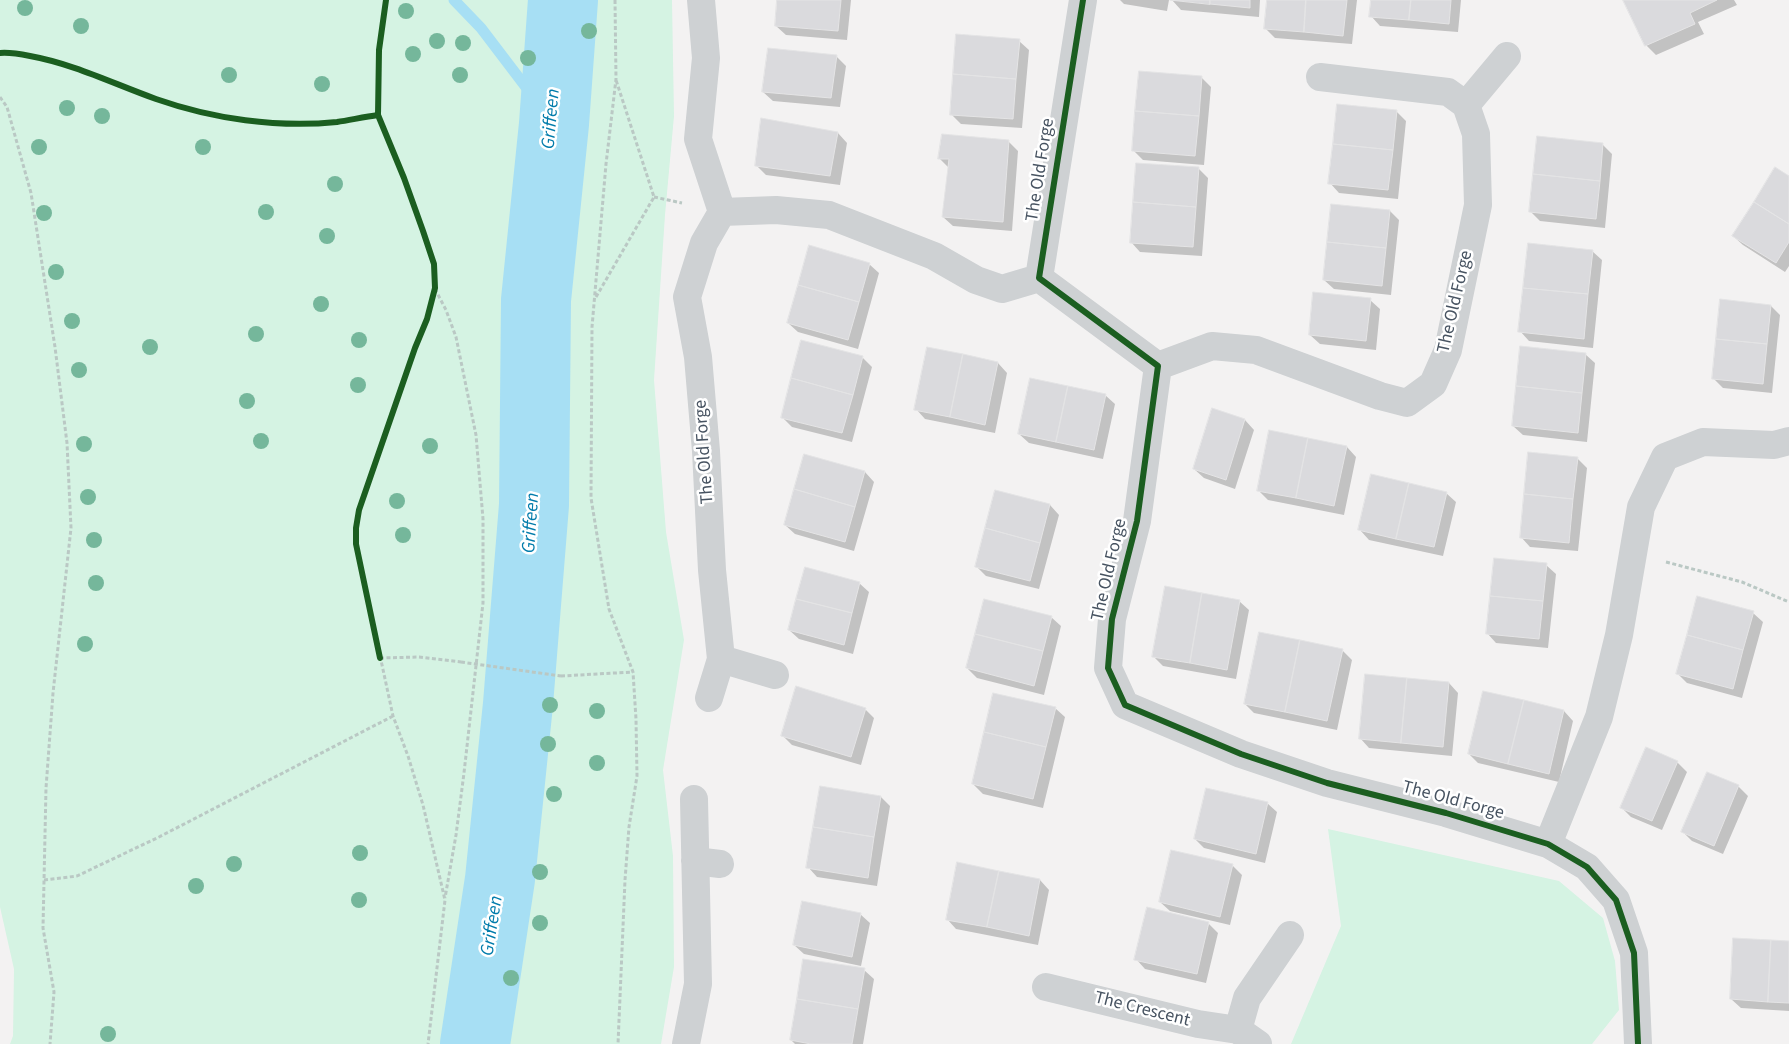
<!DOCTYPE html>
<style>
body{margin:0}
canvas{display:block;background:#f3f2f2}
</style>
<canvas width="1789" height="1044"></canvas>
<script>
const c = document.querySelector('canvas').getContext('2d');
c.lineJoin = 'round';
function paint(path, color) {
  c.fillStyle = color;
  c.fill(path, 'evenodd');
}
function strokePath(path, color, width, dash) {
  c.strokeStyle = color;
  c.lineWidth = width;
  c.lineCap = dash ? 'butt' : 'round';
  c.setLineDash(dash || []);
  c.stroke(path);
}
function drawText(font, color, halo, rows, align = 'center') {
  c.font = font + ' "Source Sans 3",sans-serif';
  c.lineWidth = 5;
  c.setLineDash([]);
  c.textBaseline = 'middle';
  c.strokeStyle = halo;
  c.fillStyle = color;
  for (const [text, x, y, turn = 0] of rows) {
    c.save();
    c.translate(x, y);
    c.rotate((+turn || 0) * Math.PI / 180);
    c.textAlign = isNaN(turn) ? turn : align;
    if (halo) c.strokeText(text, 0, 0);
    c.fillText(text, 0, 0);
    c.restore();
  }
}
paint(new Path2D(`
 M0,0H672L674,116L665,215L654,380L666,532L684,640L663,770L673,856L674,967L661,1044H10L13,1036L14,969L0,907Z
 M1328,829L1559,881L1603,918L1615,961L1619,1010L1592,1044H1291L1341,926Z`), '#d5f3e3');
paint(new Path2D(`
 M778,0H851L847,40L786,35L776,26Z
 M1120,0H1169L1167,11L1124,4Z
 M1172,0H1260L1259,17L1181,10Z
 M1268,0H1357L1352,44L1275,38L1265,28Z
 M1372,0H1461L1458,32L1380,26L1371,16Z
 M1624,0H1734L1737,5L1698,22L1704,34L1656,55L1646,45Z
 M1019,41L1029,50L1022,128L961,124L951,114Z
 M836,56L846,66L840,107L773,101L763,92Z
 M1201,77L1211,87L1204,165L1143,160L1133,150Z
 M1396,111L1406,121L1398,199L1339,193L1330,183Z
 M838,133L847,143L840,185L766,175L756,165Z
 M1538,138L1603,145L1612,154L1605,228L1540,221L1531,212Z
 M1008,141L1018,151L1012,231L953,226L943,217L949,168L939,158Z
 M1199,169L1208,178L1202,256L1140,252L1131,242Z
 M1789,178V266L1785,272L1743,245L1733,236Z
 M1390,211L1399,220L1391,295L1334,289L1324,280Z
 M1592,251L1602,260L1593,348L1529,341L1520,331Z
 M869,264L879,273L858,349L798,332L788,323Z
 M1370,300L1380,309L1376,350L1320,344L1310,335Z
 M1771,306L1780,315L1772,393L1723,388L1714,379Z
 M928,349L998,363L1007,373L995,433L925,419L916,409Z
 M1585,354L1595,363L1587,442L1523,435L1513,426Z
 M862,357L872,367L852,442L792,427L782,417Z
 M1105,395L1115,404L1103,459L1029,443L1019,434Z
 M1245,420L1254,430L1235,489L1204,478L1194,469Z
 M1347,447L1356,457L1344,515L1268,500L1258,490Z
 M1577,458L1587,468L1578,551L1530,547L1521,537Z
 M865,472L874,482L854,551L795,534L785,525Z
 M996,491L1050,505L1059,515L1039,589L986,576L976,566Z
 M1446,493L1456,502L1443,556L1369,540L1360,530Z
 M1546,565L1556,574L1548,648L1496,643L1487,633Z
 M859,583L869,592L853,654L799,639L789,630Z
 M1239,601L1249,610L1236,679L1163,666L1153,656Z
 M1753,613L1763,622L1742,698L1687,683L1678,674Z
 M1051,617L1061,626L1044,695L977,678L967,668Z
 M1342,650L1352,660L1337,730L1254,713L1245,704Z
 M1367,675L1449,683L1458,693L1452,756L1369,748L1360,738Z
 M1483,692L1564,711L1573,721L1559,782L1478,763L1469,754Z
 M1055,708L1065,717L1043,808L983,794L973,784Z
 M865,709L874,718L861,765L792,745L782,735Z
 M1677,762L1687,772L1662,830L1631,817L1622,808Z
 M1738,786L1748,796L1723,854L1692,841L1683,832Z
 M881,797L890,806L877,886L817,877L808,867Z
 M1267,803L1277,812L1265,863L1204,848L1195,839Z
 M1232,865L1242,875L1230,925L1170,911L1160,902Z
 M1040,880L1049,890L1038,945L956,929L947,919Z
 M860,914L870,923L861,966L804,954L794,945Z
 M1208,923L1218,933L1206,983L1145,969L1136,959Z
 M1789,942V1011L1741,1008L1731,999Z
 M864,970L874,979L863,1044H795L791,1040Z`), '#0003');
strokePath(new Path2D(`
 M454,0L481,28L554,124`), '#a7dff4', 11);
strokePath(new Path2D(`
 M475,1044L500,879L518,704L534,505L536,300L554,124L563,0`), '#a7dff4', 70);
const building = new Path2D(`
 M777,0H841L838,31L775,26Z
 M1170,0H1210V4Z
 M1210,0H1250V8L1210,4Z
 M1267,0H1306L1304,32L1264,29Z
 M1306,0H1347L1343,36L1304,32Z
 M1371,0H1411L1409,20L1369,17Z
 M1411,0H1451L1449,24L1409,20Z
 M1623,0H1717L1690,13L1695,24L1645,46Z
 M956,34L1020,39L1016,79L953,74Z
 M768,48L837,55L831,98L762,92Z
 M1139,71L1202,76L1199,116L1135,111Z
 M953,74L1016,79L1013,119L950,115Z
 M1337,104L1397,110L1393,150L1333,144Z
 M1135,111L1199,116L1195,156L1132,151Z
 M761,118L838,132L830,176L755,166Z
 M942,134L1009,140L1003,222L942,217L949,159H938Z
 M1537,136L1603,143L1600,181L1533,174Z
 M1333,144L1393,150L1388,190L1328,184Z
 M1136,163L1199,167L1196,207L1133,202Z
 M1775,167L1789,176V224L1754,202Z
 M1533,174L1600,181L1596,219L1529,212Z
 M1133,202L1196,207L1193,247L1130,243Z
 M1754,202L1789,224V242L1776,263L1732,236Z
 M1331,204L1390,210L1386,248L1327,242Z
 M1327,242L1386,248L1382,286L1323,280Z
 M1528,243L1593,250L1588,294L1523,288Z
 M809,245L870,263L859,302L798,285Z
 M798,285L859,302L848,340L787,323Z
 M1523,288L1588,294L1584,339L1518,332Z
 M1313,292L1371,298L1366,341L1309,335Z
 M1720,299L1771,305L1767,344L1716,339Z
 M1716,339L1767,344L1763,384L1712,379Z
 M801,340L863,356L853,395L791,378Z
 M1520,346L1586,353L1582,393L1516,386Z
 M927,347L963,354L950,417L914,410Z
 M963,354L998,362L985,425L950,417Z
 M791,378L853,395L842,433L781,418Z
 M1030,378L1068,386L1056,442L1018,434Z
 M1068,386L1106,394L1094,450L1056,442Z
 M1516,386L1582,393L1578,433L1512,426Z
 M1212,408L1245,419L1226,480L1193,469Z
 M1269,430L1308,438L1296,498L1257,491Z
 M1308,438L1347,446L1334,506L1296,498Z
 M1528,452L1578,457L1573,499L1524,494Z
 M804,454L865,471L855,507L794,489Z
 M1371,474L1409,483L1396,539L1358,530Z
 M1409,483L1447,492L1434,547L1396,539Z
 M794,489L855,507L845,542L784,525Z
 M995,490L1050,504L1040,543L985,528Z
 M1524,494L1573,499L1569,543L1520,538Z
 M985,528L1040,543L1030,581L975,567Z
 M1494,558L1547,563L1543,601L1490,596Z
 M805,567L860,582L852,613L796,599Z
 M1165,586L1202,593L1190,663L1152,657Z
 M1202,593L1240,600L1227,670L1190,663Z
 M1490,596L1543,601L1539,639L1486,634Z
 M1697,596L1754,611L1743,650L1687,635Z
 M796,599L852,613L844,645L788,630Z
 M984,599L1052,616L1043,651L975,634Z
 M1259,632L1300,640L1285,712L1244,704Z
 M975,634L1043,651L1034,686L966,668Z
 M1687,635L1743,650L1733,689L1676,674Z
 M1300,640L1343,649L1327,721L1285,712Z
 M1365,674L1407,678L1401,743L1359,739Z
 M1407,678L1449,682L1443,747L1401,743Z
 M796,686L866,708L851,757L781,736Z
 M1483,691L1524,700L1508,764L1468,754Z
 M993,693L1056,707L1046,747L984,732Z
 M1524,700L1564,710L1549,774L1508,764Z
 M984,732L1046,747L1033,799L972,784Z
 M1646,747L1678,761L1652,821L1620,808Z
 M1707,772L1739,785L1714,846L1681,832Z
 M820,786L881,796L874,837L813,827Z
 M1206,788L1268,802L1256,854L1194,839Z
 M813,827L874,837L868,878L806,868Z
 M1171,850L1233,864L1220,917L1159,902Z
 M957,862L999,871L987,927L946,920Z
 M999,871L1040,879L1029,936L987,927Z
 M802,901L861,913L852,957L793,945Z
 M1147,907L1209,922L1197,974L1134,960Z
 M1733,938L1771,940L1768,1002L1730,999Z
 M1771,940L1789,941V1003L1768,1002Z
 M803,959L865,968L858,1009L797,999Z
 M797,999L858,1009L852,1044H811L790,1040Z`);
paint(building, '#dadadd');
strokePath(building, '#e4e4e5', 1);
strokePath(new Path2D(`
 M386,0L379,50L378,115L404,178L423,231L434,264L435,288L427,319L415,348L359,510L356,528V544L393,716L408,756L423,805L445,900L428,1044
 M615,0L616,79L606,164L592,327L591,498L609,609L633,672L636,719L637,776L629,827L625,880L618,1044
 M0,53C10,52 20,54 30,56C74,64 114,84 156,99C213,119 277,128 337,122C350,120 364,117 378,115
 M0,97L7,107L31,193L55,347L67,443L71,528L53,693L46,788L43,928L54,992L50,1044
 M654,197L682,203
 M435,289L446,310L456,337L476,435L483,519V603L464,773L456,835L445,898
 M596,297L654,197L616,80
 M1666,562L1742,582L1789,602
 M380,658L419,657L461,662
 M561,676L633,672
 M44,880L77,876L159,837L393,716`), '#bac8c4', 3, [4, 2.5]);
strokePath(new Path2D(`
 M701,0L706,58L698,139L722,212
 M1083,0L1039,278L1158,366L1137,521L1112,619L1108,668L1125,705L1241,754L1327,783L1446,813L1548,844L1587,867L1616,900L1634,953L1638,1044
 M1320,77L1448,92L1466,105
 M1158,366L1212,346L1256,350L1380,396L1407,403L1433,384L1448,350L1478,205L1476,134L1466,105L1507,56
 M721,659L775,675
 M709,698L721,659L712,570L706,451L698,357L687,297L704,243L722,212L776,210L829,215L934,256L976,280L1002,289L1039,278
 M1548,844L1599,717L1619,635L1641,507L1665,457L1703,442L1774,445L1789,441
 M695,861L720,864
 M1046,987L1198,1024L1238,1030L1258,1044
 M1238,1030L1247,998L1290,935
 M686,1044L698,984L694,799`), '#ced1d3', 28);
strokePath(new Path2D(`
 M461,662L561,676`), '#bac8c4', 3, [4, 2.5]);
strokePath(new Path2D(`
 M1083,0L1039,278L1158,366L1137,521L1112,619L1108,668L1125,705L1241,754L1327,783L1446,813L1548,844L1587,867L1616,900L1634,953L1638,1044
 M0,53C10,52 20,54 30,56C74,64 114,84 156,99C213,119 277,128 337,122C350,120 364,117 378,115
 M380,658L356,544V528L359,510L415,348L427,319L435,288L434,264L423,231L404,178L378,115L379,50L386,0`), '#1b5e20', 6);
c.fillStyle = '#75b79b';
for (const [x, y] of [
 [25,8],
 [406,11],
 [81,26],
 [589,31],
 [437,41],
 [463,43],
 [413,54],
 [528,58],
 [229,75],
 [460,75],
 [322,84],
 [67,108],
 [102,116],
 [39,147],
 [203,147],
 [335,184],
 [266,212],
 [44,213],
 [327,236],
 [56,272],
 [321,304],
 [72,321],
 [256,334],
 [359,340],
 [150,347],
 [79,370],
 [358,385],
 [247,401],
 [261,441],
 [84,444],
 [430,446],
 [88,497],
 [397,501],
 [403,535],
 [94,540],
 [96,583],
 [85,644],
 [550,705],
 [597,711],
 [548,744],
 [597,763],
 [554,794],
 [360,853],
 [234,864],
 [540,872],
 [196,886],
 [359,900],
 [540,923],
 [511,978],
 [108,1034]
]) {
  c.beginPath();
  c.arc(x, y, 8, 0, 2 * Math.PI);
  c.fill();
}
drawText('18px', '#475361', '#fff', [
 ["The Old Forge",1041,170,-81],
 ["The Old Forge",1456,302,-77],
 ["The Old Forge",705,452,-94],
 ["The Old Forge",1110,570,-77],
 ["The Old Forge",1453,801,15],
 ["The Crescent",1142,1010,14]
]);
drawText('italic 19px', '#027cab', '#fff', [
 ["Griffeen",552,119,-85],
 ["Griffeen",532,523,-86],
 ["Griffeen",493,926,-81]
]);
</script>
